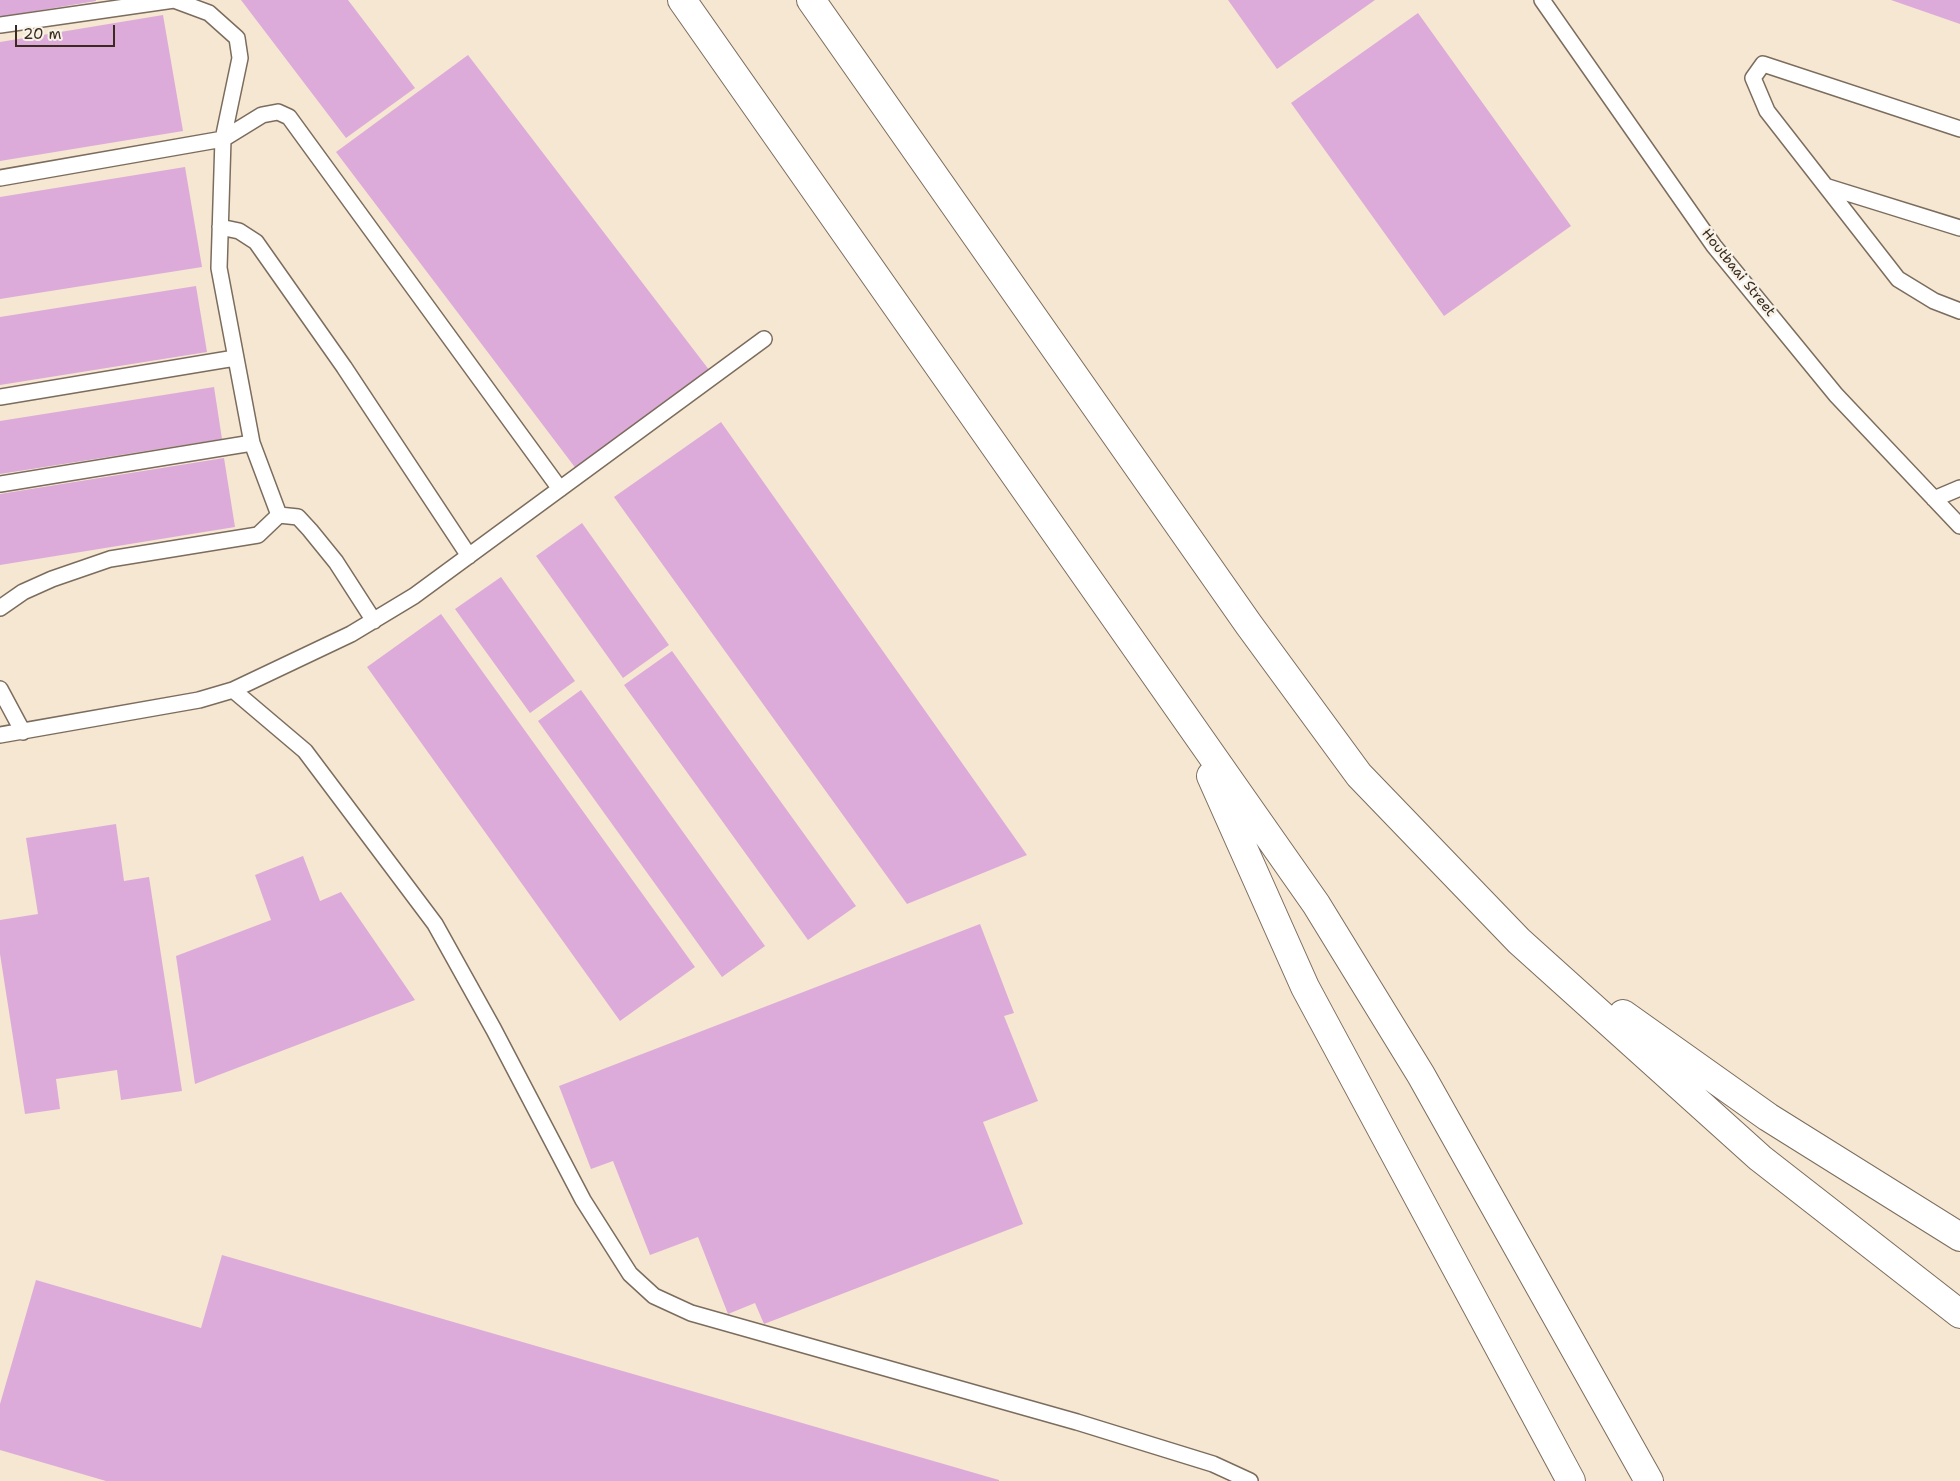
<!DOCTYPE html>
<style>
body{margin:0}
#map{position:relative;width:1960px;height:1481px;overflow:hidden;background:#f5e7d2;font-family:"Shantell Sans",sans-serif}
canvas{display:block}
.scale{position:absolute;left:15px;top:25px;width:100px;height:22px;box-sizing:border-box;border:2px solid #3b2a1e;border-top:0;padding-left:6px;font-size:15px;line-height:18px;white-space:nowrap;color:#3b2a1e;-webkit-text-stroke:4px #f7f3e8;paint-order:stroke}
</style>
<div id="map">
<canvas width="1960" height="1481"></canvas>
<div class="scale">20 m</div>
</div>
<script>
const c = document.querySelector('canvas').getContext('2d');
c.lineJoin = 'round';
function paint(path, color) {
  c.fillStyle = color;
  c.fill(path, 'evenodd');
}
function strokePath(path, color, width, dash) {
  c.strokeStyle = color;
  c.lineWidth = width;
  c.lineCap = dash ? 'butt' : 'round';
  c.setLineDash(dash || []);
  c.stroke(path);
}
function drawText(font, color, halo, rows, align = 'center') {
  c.font = font + ' "Shantell Sans",sans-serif';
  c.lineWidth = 5;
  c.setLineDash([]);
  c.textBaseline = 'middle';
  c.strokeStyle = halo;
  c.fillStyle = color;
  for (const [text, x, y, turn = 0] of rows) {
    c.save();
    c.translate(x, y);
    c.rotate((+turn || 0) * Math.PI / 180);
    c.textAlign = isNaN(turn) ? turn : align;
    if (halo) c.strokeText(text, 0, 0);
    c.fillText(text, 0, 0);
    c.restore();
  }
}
paint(new Path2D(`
 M0,0H96V1L0,17Z
 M241,0H348L415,88L346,138Z
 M1228,0H1375L1277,69Z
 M1891,0H1960V24Z
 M1418,13L1571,226L1444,316L1291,103Z
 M163,15L183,131L0,161V42Z
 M468,55L713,375L577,470L336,152Z
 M185,167L202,267L0,299V197Z
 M196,286L207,352L0,385V317Z
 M214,387L222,439L0,474V421Z
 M721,422L1027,855L907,904L614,497Z
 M224,458L235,527L0,565V494Z
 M582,523L669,645L623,678L536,556Z
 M501,577L575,681L530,713L455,609Z
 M441,614L695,967L620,1021L367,667Z
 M672,651L856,906L808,940L624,685Z
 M581,690L765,946L722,977L538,721Z
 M116,824L124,881L149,877L182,1091L121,1100L117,1070L56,1079L60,1109L25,1114L0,954V920L38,914L26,838Z
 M303,856L320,901L341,892L415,1000L195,1084L176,956L271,920L255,875Z
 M980,924L1014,1013L1004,1016L1038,1101L983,1122L1023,1224L764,1324L755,1303L728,1314L698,1237L650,1255L613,1161L591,1169L559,1086Z
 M222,1255L999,1480V1481H106L0,1450V1404L36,1280L201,1328Z`), '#ddabd9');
const service = new Path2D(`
 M1542,0L1714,246L1836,395L1960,526
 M0,25L174,0L209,13L237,38L240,58L223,139L219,268L252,443L279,515
 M1960,129L1763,64L1753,78L1767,111L1898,279L1934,301L1960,311
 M0,178L223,139L262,115L278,112L289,117L560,489
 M1828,187L1960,228
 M220,227L239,231L256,242L344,367L469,556
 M0,397L235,358
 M0,484L252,443
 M1934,499L1960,488
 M0,608L23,592L52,579L110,559L258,535L279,515L298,517L310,530L336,562L374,621
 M0,689L23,732
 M233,690L305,751L435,924L494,1030L583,1200L630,1274L654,1296L691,1313L1077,1422L1213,1464L1250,1481
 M0,735L199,700L233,690L351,634L414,596L764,339`);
const motorway = new Path2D(`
 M682,0L1316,904L1421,1075L1649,1481
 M811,0L1249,625L1359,775L1519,941L1760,1158L1960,1314
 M1211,776L1305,987L1571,1481
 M1623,1014L1768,1117L1960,1237`);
strokePath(service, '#7c6c5d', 18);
strokePath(motorway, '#7c6c5d', 30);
strokePath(service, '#fff', 15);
strokePath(motorway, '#fff', 28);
drawText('14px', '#3b2a1e', '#f7f3e8', [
 ["Houtbaai Street",1738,273,51]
]);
</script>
